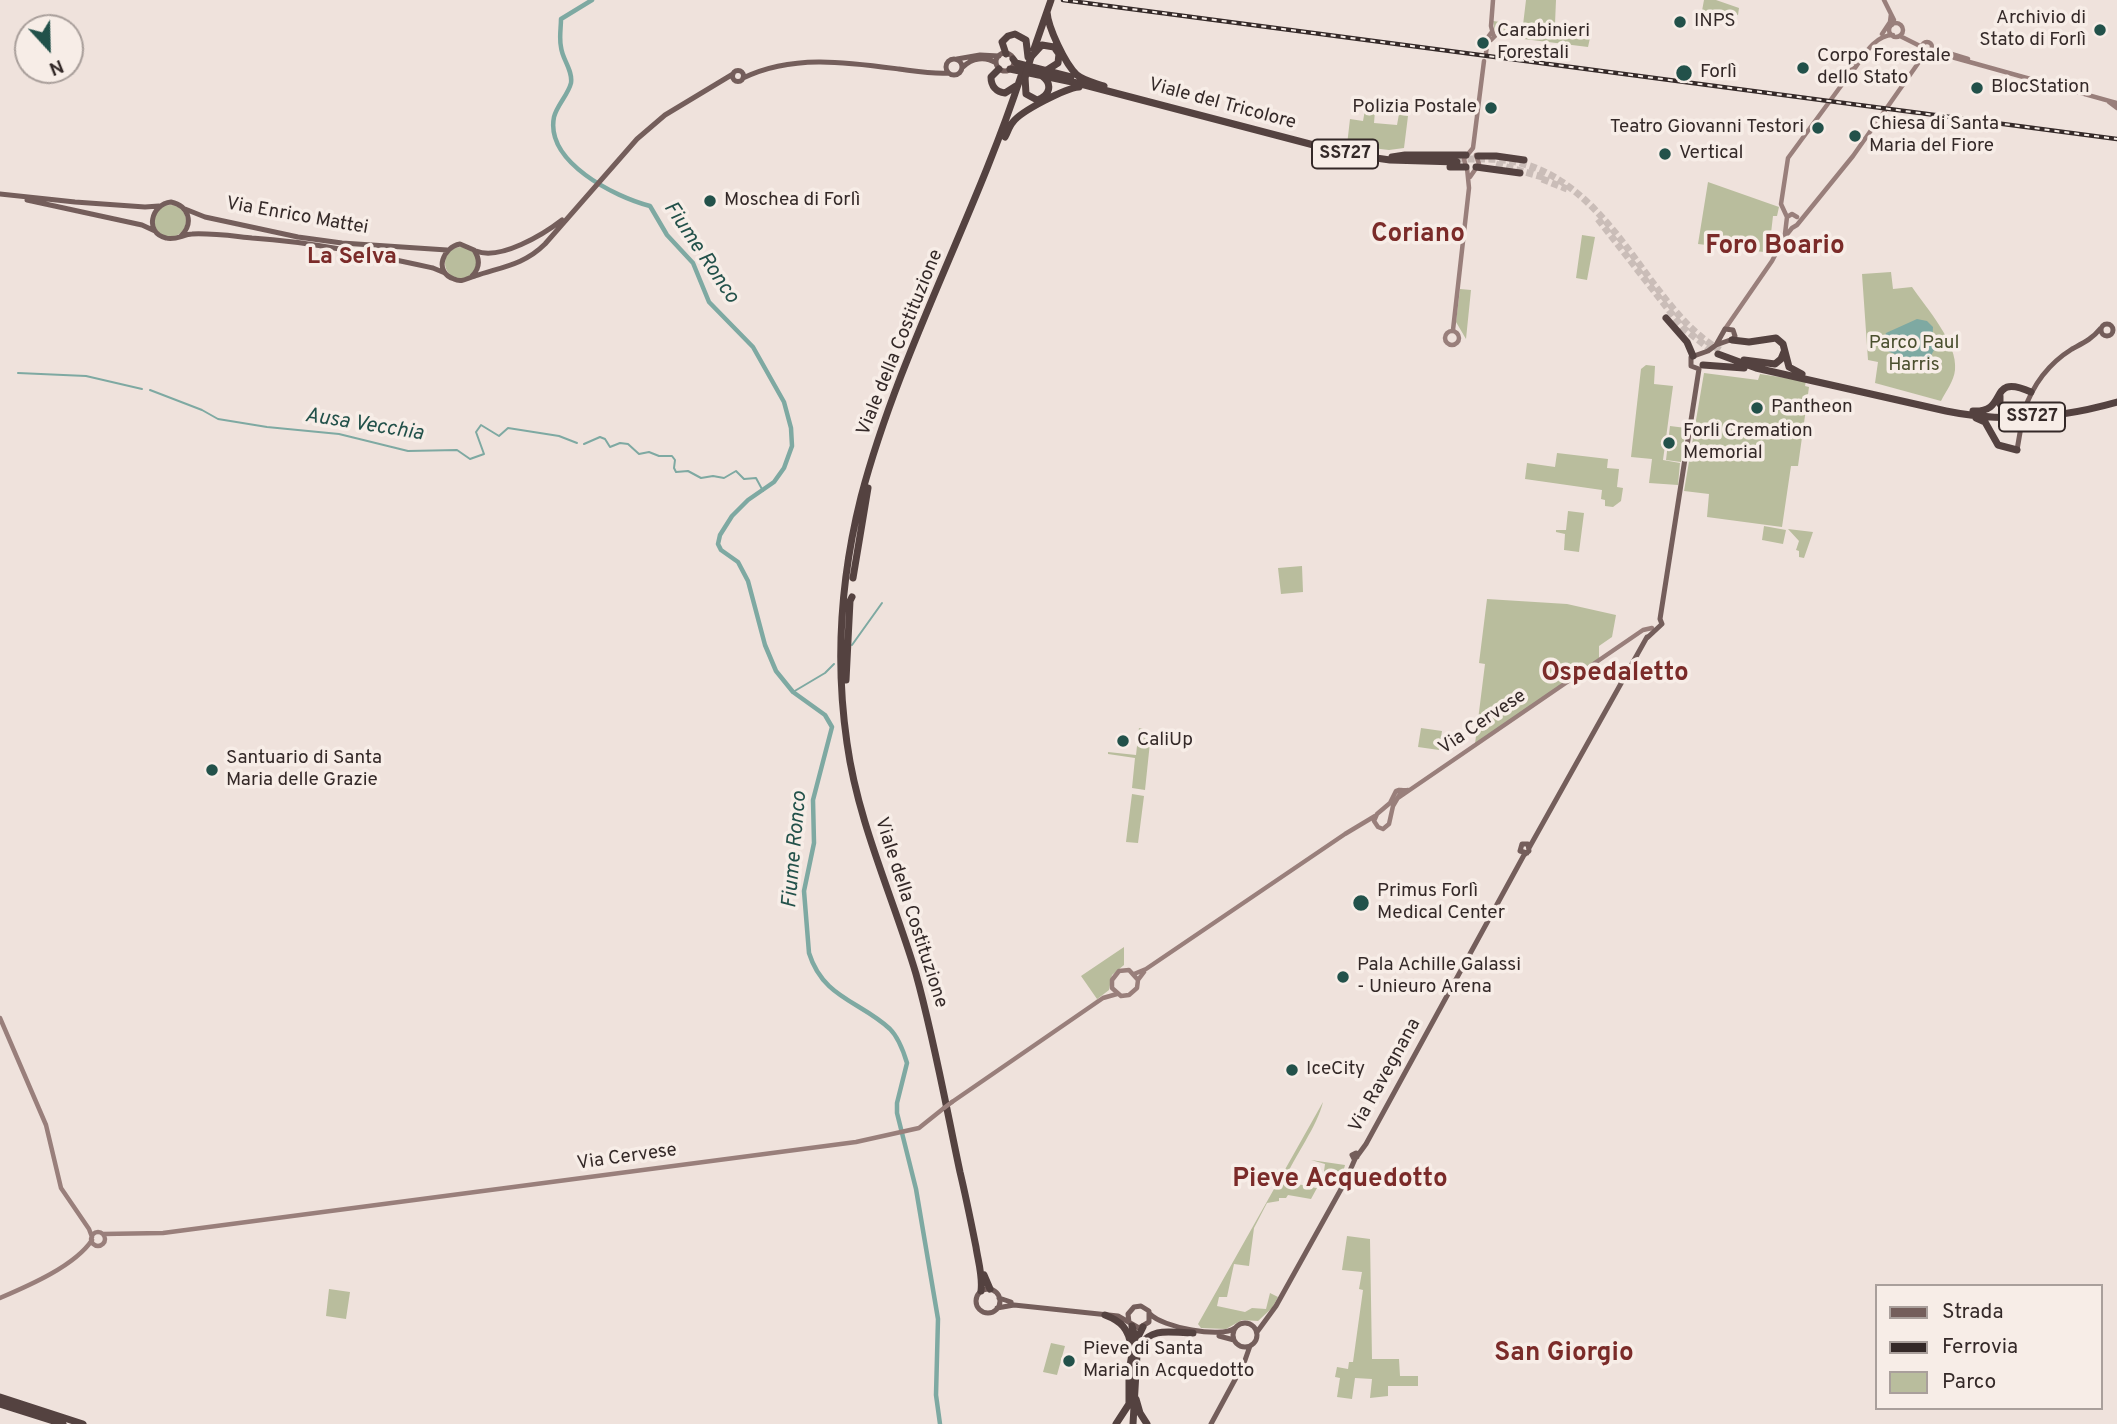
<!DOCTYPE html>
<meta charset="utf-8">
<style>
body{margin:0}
#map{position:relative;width:2117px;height:1424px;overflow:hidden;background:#efe2dc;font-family:Overpass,sans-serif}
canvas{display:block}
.legend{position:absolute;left:1875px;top:1284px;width:228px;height:126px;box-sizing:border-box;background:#f7ede7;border:2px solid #a99f9b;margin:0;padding:9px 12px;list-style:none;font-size:21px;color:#342928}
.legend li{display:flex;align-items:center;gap:14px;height:35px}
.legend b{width:35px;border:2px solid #a99f9b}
.north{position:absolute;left:14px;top:14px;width:70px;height:70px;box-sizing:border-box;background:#f7ede7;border:2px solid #a99f9b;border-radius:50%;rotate:158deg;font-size:19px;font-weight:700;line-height:28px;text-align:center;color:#342928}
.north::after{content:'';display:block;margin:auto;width:24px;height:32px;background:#22514a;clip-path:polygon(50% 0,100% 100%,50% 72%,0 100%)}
</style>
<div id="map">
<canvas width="2117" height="1424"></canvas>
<ul class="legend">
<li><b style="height:9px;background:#745e5b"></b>Strada</li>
<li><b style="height:9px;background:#342928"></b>Ferrovia</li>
<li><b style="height:19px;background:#b9bd9d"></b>Parco</li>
</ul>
<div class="north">N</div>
</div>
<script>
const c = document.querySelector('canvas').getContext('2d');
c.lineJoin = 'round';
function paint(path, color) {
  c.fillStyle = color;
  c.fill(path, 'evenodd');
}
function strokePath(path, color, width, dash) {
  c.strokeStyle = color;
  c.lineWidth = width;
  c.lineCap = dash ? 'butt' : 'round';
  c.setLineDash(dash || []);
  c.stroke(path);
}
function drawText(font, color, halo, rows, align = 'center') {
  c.font = font + ' Overpass,sans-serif';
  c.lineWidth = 7;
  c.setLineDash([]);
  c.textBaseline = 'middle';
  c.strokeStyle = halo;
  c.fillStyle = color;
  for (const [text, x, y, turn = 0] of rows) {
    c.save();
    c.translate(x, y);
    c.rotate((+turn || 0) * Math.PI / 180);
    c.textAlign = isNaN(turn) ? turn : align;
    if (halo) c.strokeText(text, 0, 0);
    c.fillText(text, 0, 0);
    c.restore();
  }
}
paint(new Path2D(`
 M1526,0H1556L1555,24L1592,29L1588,47L1500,36L1495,31L1493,21L1523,25Z
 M1704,0H1716L1739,8L1738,15L1699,27Z
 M1365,110L1375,111L1374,123L1397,125L1399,114L1408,116L1404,148L1389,150L1347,145L1350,119L1363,121Z
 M1708,182L1779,207L1777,216H1773L1770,242L1774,243L1772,253L1698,244Z
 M154 221a16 16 0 1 1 32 0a16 16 0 1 1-32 0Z
 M1582,235L1595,237L1587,280L1576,278Z
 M445 263a16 16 0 1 1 32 0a16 16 0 1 1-32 0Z
 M1891,272L1893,289L1912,287C1927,309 1958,343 1955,370C1954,381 1946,391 1941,401L1875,383L1878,362L1868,360L1862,274Z
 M1460,289L1471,290L1466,339L1456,322Z
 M1646,365L1655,366L1654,384L1673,386L1663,460L1680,463L1678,485L1649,483L1652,459L1631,457L1641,369Z
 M1704,373L1758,380L1760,374L1806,381L1805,386L1809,387L1798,466H1791L1782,527L1707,517L1709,494L1684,491Z
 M1670,426L1686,428L1681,462L1666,460Z
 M1557,453L1608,459L1607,468L1619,469L1617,487L1623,488L1621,501L1613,507L1605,506V500L1601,499L1602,490L1525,479L1527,463L1555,467Z
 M1568,511L1584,513L1579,552L1564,550L1565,534L1556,532V530H1566Z
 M1764,526L1786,530L1783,544L1762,540Z
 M1788,529L1813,532L1804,558L1799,557V551L1796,550L1799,541Z
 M1302,566L1303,592L1281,594L1278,568Z
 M1487,599L1567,604L1616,615L1612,637L1599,646V659L1475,744L1485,664L1479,663Z
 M1139,728L1147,730L1151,733L1145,790L1132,788L1135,758L1108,754V752L1136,755Z
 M1421,728L1442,731L1439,750L1418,747Z
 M1132,794L1144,796L1138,843L1126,842Z
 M1124,947V965L1112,975L1109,990L1087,1007L1097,999L1081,976Z
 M1323,1102C1317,1127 1295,1155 1284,1181L1316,1188L1322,1186L1325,1164L1311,1160L1345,1165L1341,1181L1327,1179L1324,1189L1317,1188L1311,1199L1288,1195L1286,1198H1279V1201L1267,1203L1254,1228L1249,1266L1234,1264L1227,1297H1219L1217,1306L1245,1312L1252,1308L1266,1309L1270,1293L1278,1297L1272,1308L1258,1321L1242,1320L1226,1329L1201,1328L1198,1324Z
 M1347,1236L1370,1239L1372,1359H1399L1400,1376H1418V1386H1388V1396L1370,1398L1372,1379L1355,1378L1352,1399L1337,1397L1340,1378L1335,1377L1337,1367L1348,1369L1349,1362H1353L1363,1290L1359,1289L1362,1272L1342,1270Z
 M329,1289L350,1292L346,1319L326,1316Z
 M1051,1343L1065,1346L1057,1375L1043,1372Z`), '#b9bd9d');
paint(new Path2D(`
 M1917,319L1927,321L1933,327L1932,344L1934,350L1928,361L1914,358L1908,360L1883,349V340L1886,333Z`), '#7ea9a2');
strokePath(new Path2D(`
 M18,373L86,376L142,389
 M150,390L202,410L218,419L267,427L339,434L408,451L457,450L470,459L484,454L476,432L481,425L499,436L508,428L559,436L577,443
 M584,444L600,437L605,439L610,447L620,443L628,444L639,454L649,452L659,456H672L675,460L674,468L676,472L688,471L701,478L713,476L724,478L736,471L744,479L756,478L763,491
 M852,645L882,603
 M793,692L825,673L834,664`), '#7ea9a2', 2);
strokePath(new Path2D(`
 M592,0L561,19C561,28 559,38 561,47C562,59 573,70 571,83C568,95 557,105 554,117C545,162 615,197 650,206L667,235L693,263L709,302L753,347L784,402L791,428L792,446L784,468L774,482L748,500L732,516L720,535L718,544L721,550L738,562L748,581L765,645L776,671L793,692L825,715L832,727L813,800L814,843L804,891L809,953C823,998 860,1001 890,1029C898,1037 904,1053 907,1063L897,1103V1113L916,1189L938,1319L936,1395L940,1424`), '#7ea9a2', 4.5);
strokePath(new Path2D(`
 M1457,159C1477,159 1497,158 1516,162C1579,176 1617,234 1653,283C1673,309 1691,333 1720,350
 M1496,164L1546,178
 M1542,179L1567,189
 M1598,219L1682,327L1711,350`), '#cabdb8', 7, [7, 3.5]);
strokePath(new Path2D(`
 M1884,0L1894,20L1892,25
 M1889 30a7 7 0 1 1 14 0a7 7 0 1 1-14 0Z
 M1491,33L1495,36L1491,40L1488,37Z
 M1493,34L1491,26L1493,0
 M1882,34L1890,22L1891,14
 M1900,36L1922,47
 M1922 47a5 5 0 1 1 10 0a5 5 0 1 1-10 0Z
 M1932,48L1968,59
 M1930,51L2117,103
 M1486,53L1488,38
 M1851,69L1855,68C1864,55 1875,35 1893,35
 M1851,69L1848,66L1850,61H1854L1856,65
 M2109,102L2117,108
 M1466,167L1464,159L1473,148L1484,61
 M1470,177L1479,164L1476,155
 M1787,217L1792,214L1797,217
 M1785,234L1787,217L1781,204L1788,158L1849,75L1851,69
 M1725,329L1772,261L1784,238L1792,228L1797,225L1853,156L1926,52
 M1453,330L1469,188L1467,168
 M1445 338a7 7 0 1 1 14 0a7 7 0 1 1-14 0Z
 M1399,790L1400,794L1393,806L1389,824L1383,829L1378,827L1374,821L1377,814L1390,803L1396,791C1400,789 1404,791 1408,790
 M1398,798L1643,630L1652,628
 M1134,974L1146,969L1345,834L1375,816
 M1138,980L1129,970L1119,971L1112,980V988L1121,996L1129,995L1137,988L1138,980L1144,972
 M0,1018L46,1125L61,1188L89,1229L92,1237
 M952,1102L1103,998L1117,994
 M91 1239a7 7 0 1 1 14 0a7 7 0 1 1-14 0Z
 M103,1234L163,1233L856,1142L919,1128L944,1108
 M0,1298C28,1286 75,1266 92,1240`), '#997f7b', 4.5);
strokePath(new Path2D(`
 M996 62a9 9 0 1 1 18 0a9 9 0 1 1-18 0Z
 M946 67a8 8 0 1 1 16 0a8 8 0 1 1-16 0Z
 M957,59L980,55L999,56
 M963,67C972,58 985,56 996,63
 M732.5 76a5.5 5.5 0 1 1 11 0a5.5 5.5 0 1 1-11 0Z
 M743,78C792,54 847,62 899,69C915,71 932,74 948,73
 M0,194L75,202L145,207L159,206
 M27,200L142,225L155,231
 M185,209L205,217L298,237L342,243L447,250
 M181,236C194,223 189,206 171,202C151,204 144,233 166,238C175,241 184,234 192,234C212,233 232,236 252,238C314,242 373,255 433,268L445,273
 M476,251C500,261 544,234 562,220
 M472,276C480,268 480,259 474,250L460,244C443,247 433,272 454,279C462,283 467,278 475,276C501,267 524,265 545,244L637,139L665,115L733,74
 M2101 330a6 6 0 1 1 12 0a6 6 0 1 1-12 0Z
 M1699,369L1691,366V357L1708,351L1716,345L1725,329L1733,330L1735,336L1733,339L1716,345
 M2024,411C2033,384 2048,364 2072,349C2083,343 2092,339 2100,329
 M2017,450L2022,421
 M1647,638L1662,624L1660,619L1699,369
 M1529,848L1647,637
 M1356,1153L1357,1157L1354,1159L1352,1155Z
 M1358,1155L1366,1144L1524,855L1529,851L1528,844H1522L1520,851L1527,853
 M976 1301a12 12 0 1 1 24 0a12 12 0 1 1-24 0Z
 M999,1298L1011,1302
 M997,1308L1014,1305L1118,1316L1139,1328L1149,1322V1311L1141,1306L1134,1307L1128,1314L1129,1322
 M1150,1314C1162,1327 1221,1339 1235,1328
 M1233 1335a12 12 0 1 1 24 0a12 12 0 1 1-24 0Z
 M1257,1332L1276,1306L1345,1182L1355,1159
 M1219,1336L1234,1340
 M1211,1424L1244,1363L1250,1346`), '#745e5b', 5);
strokePath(new Path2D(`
 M1047,12C1048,27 1065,64 1077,75C1084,81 1095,83 1104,86
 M1034,49L1051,0
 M1006,54L1002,42L1008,36L1015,34L1026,40L1028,57
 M1031,57L1042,45L1054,47L1059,54L1058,63L1047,70
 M1013,59L1016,63L1071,77
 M999,69L991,77C991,86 996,92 1005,93L1016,86
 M1010,69L1077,83L1348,154L1390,160L1457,162
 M1025,77L1026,94L1037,100C1050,96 1053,84 1042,76
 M1005,137C1008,132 1009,126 1013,122C1021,111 1066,88 1079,87
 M1478,156H1496L1524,160
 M1392,157L1405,155H1466
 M1450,167H1466
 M1476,167L1520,173
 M1666,318L1687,342L1693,356
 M1732,340L1749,342L1776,338L1783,344L1789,367L1802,374
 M1718,354L1756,368L1946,411C2003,423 2061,418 2117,402
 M1744,360L1775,364L1781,359L1784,352
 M1703,365L1744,368
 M2000,396V404L2004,409L2018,413
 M1973,411C2010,413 1986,372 2031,392
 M1976,418L1985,422L1998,445L2017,450
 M853,578L868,488
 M846,680L850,601L852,597
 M984,1275L990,1289
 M981,1291C983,1276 978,1261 976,1247C971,1222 966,1197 960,1172C946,1106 934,1039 916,974C893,897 858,823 847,743C835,661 841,577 861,497C899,353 974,219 1021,76
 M1105,1315C1121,1321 1129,1329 1131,1347
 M1138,1346C1155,1326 1170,1333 1193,1333
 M0,1397L83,1424
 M1136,1399L1140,1413L1147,1424
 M0,1404L63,1424
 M1116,1424L1129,1404V1371L1135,1337L1132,1326
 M1133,1424L1138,1337L1143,1327`), '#544240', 7);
const rail = new Path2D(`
 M1063,0L2117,139`);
strokePath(rail, '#342928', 4.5);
strokePath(rail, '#f7ede7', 2, [5]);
strokePath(new Path2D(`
 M944,1108L952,1102`), '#997f7b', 4.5);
strokePath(new Path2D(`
 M1025,77L1031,57`), '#544240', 7);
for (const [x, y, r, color] of [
 [1680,22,7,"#22514a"],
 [2100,30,7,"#22514a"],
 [1483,43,7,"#22514a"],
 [1803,68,7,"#22514a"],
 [1684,73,9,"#22514a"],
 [1977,88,7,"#22514a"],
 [1491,108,7,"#22514a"],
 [1818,128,7,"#22514a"],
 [1855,136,7,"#22514a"],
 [1665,154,7,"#22514a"],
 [710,201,7,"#22514a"],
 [1757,408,7,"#22514a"],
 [1669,443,7,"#22514a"],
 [1123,741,7,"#22514a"],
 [212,770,7,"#22514a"],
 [1361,903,9,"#22514a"],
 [1343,977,7,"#22514a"],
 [1292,1070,7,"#22514a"],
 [1069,1361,7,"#22514a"]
]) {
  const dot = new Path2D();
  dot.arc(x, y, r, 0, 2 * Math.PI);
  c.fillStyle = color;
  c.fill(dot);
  strokePath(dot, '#f7ede7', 2.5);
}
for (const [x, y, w] of [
 [1345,154,66],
 [2032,417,66]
]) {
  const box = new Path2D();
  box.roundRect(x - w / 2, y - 14.5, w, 29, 5);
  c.fillStyle = '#f7ede7';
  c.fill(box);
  strokePath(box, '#342928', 2);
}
drawText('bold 18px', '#342928', null, [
 ["SS727",1345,154],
 ["SS727",2032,417]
]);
drawText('19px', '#342928', '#f7ede7', [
 ["Archivio di",2086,19,"right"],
 ["Stato di Forlì",2086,41,"right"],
 ["INPS",1694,22],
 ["Carabinieri",1497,32],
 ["Forestali",1497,54],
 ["Corpo Forestale",1817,57],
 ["dello Stato",1817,79],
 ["Forlì",1700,73],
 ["BlocStation",1991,88],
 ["Polizia Postale",1477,108,"right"],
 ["Chiesa di Santa",1869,125],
 ["Maria del Fiore",1869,147],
 ["Teatro Giovanni Testori",1804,128,"right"],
 ["Vertical",1679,154],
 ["Moschea di Forlì",724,201],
 ["Pantheon",1771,408],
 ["Forli Cremation",1683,432],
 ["Memorial",1683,454],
 ["CaliUp",1137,741],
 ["Santuario di Santa",226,759],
 ["Maria delle Grazie",226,781],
 ["Primus Forlì",1377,892],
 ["Medical Center",1377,914],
 ["Pala Achille Galassi",1357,966],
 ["- Unieuro Arena",1357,988],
 ["IceCity",1306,1070],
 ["Pieve di Santa",1083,1350],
 ["Maria in Acquedotto",1083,1372]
], 'left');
drawText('19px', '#342928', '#f7ede7', [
 ["Viale del Tricolore",1222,105,15],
 ["Via Enrico Mattei",297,217,10],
 ["Viale della Costituzione",901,343,-68],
 ["Via Cervese",1483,723,-34],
 ["Viale della Costituzione",910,913,72],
 ["Via Ravegnana",1386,1076,-61],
 ["Via Cervese",627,1158,-8]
]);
drawText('19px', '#4a4f2e', '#f7ede7', [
 ["Parco Paul",1914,344],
 ["Harris",1914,366]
]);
drawText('italic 21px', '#22514a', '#f7ede7', [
 ["Fiume Ronco",700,253,56],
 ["Ausa Vecchia",364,426,9],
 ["Fiume Ronco",796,850,-85]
]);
drawText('bold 23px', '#7b2b29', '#f7ede7', [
 ["La Selva",352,258]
]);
drawText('bold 26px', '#7b2b29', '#f7ede7', [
 ["Coriano",1418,236],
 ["Foro Boario",1775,248],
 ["Ospedaletto",1615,675],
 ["Pieve Acquedotto",1340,1181],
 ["San Giorgio",1564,1355]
]);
</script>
